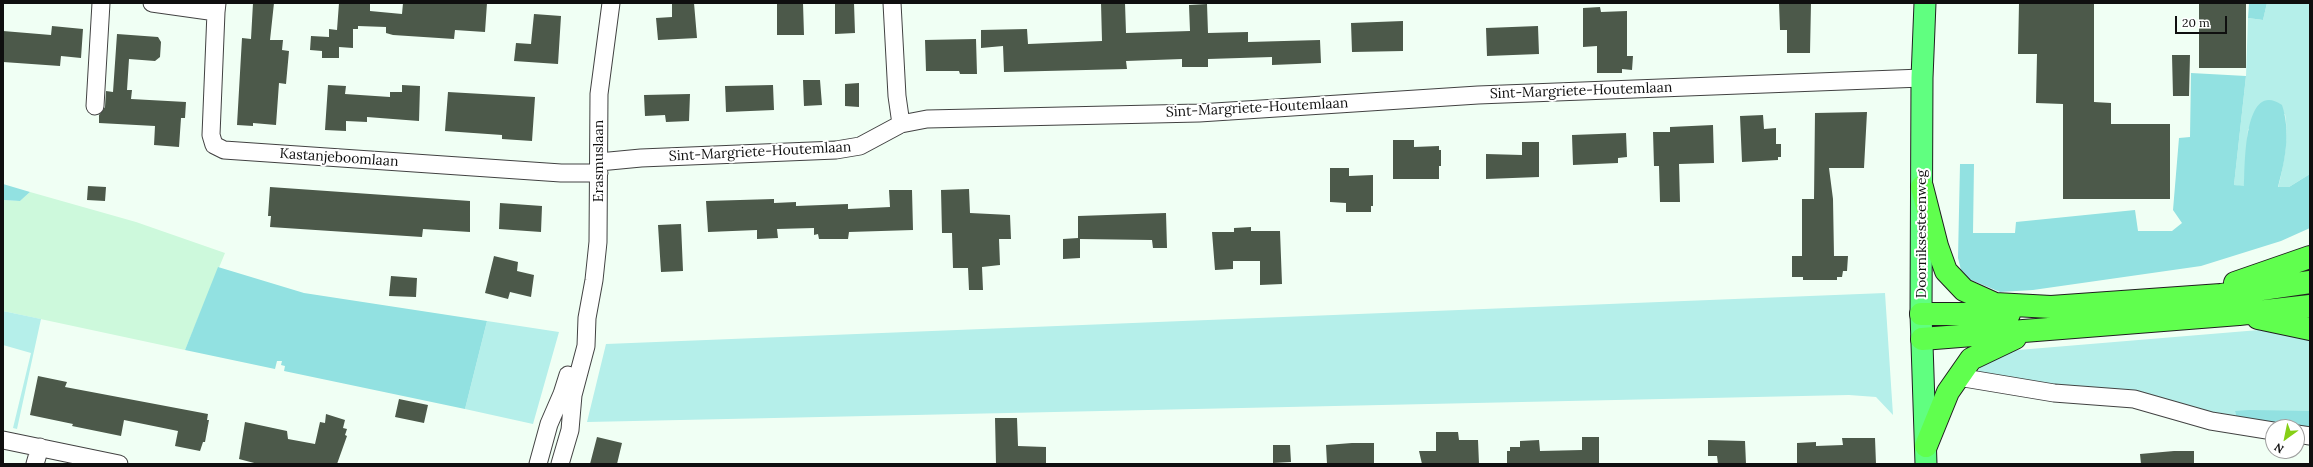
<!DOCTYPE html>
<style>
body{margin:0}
#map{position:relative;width:2313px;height:467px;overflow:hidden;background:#f0fff4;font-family:Lora,serif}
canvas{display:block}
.frame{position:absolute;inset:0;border:4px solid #0f0f0f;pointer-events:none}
.north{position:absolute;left:2265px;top:419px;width:40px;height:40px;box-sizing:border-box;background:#fff;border:1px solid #9f9f9f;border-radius:50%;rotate:213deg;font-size:11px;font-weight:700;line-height:16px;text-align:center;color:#0f0f0f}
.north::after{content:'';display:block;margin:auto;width:14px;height:18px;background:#86cf16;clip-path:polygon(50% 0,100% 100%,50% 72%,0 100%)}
.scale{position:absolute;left:2175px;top:16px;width:52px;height:18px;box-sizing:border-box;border:2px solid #0f0f0f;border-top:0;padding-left:5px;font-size:12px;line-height:14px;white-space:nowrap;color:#0f0f0f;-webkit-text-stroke:3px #fff;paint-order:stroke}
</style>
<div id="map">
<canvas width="2313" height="467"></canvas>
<div class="frame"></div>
<div class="north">N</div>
<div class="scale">20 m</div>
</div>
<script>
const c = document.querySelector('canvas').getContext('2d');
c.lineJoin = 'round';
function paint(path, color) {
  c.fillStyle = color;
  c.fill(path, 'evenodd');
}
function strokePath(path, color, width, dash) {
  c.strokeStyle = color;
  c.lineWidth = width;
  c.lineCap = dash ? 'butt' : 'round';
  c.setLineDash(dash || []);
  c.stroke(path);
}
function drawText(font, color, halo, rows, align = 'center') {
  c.font = font + ' Lora,serif';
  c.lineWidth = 4;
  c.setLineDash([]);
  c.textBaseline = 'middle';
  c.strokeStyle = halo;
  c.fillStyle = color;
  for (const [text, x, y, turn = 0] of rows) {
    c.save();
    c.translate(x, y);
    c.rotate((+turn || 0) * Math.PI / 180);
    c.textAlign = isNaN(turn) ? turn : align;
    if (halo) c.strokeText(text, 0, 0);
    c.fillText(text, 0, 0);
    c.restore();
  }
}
paint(new Path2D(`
 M30,192L136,222L225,253L185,350L3,311V200L20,201Z`), '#cdf9dc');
paint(new Path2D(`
 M2267,3H2310V174L2289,187L2278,188C2284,163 2289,138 2285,114L2248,129L2244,187L2234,185L2246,76L2248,18L2263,20Z
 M1885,293L1893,415L1876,397L1849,395L587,422L606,344Z
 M3,311L41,319L17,429L13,428L31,353L3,345Z
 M487,321L559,332L533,424L465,409Z
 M2259,330L2310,340V411H2235L2237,422L2101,392L1981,375L1978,371L1981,366L2006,351Z`), '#b5efea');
paint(new Path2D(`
 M2249,3H2267L2263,20L2248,18Z
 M2191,73L2246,76L2234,185L2244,186C2245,168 2243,78 2282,105C2291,132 2285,161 2278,187H2289L2310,174V228L2281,241L2201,266L2033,290L2000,292L1983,285L1969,279L1961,270L1958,258L1960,164H1974L1973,233H2015L2016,222L2135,210L2138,231H2172L2182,223L2173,210L2179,138L2190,137Z
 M3,184L30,192L20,201L3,200Z
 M218,267L304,293L487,321L465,409L284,371L285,366L281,365L282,361H277L275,369L185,350Z
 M2249,410L2310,411V429L2237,422L2235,411Z`), '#92e1e1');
paint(new Path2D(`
 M253,3H274L270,40H283L282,50L289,51L286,84L279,83L276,125L253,123V126L237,125L242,38L251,39Z
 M339,3H370V11L402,14L403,3H487L485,32L455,30L454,39L393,35L386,33V27L358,26V29H353V48L339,47V58H322V51L310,50L311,36L329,37V29L337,30Z
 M672,3H694L697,38L658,40L656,18L672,17Z
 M777,3H803L804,35H777Z
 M835,3H854L855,33L835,34Z
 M1101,3H1125L1126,33L1190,31L1189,5L1207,4L1208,33L1248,32V42L1320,40L1321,63L1272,65V57L1208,59V67H1182V59L1126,61L1127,69L1004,72L1003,46L981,48V30L1027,29L1028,44L1102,41Z
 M1779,3H1811L1810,53H1787V30H1780Z
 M2019,3H2094V102L2111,103V124H2170V199H2063V104L2036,103L2037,54H2018Z
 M2199,3H2246V68H2199Z
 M1600,7L1601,12L1627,11V56H1633L1632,70L1622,69V73H1597V46L1583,47V8Z
 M534,14L561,16L558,64L514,61L516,43L531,44Z
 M1403,21V51L1352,52L1351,23Z
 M52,26L83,29L81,58L61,56L60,66L3,62V31L51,35Z
 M1538,26L1539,54L1487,56L1486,28Z
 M117,34L158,37L161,42L160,57L155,61L129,59L127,90H132L131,99L186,102L185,118H181L179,147L154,145L155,126L99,123V115L105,107L106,91L113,92Z
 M976,39L977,74H960L959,71H926L925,40Z
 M2172,55H2190L2189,96H2173Z
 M803,80H820L822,105L804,106Z
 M859,83V107L845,106V84Z
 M328,85L346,86L345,94L390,97V92H402V85L420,86L419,121L367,117V122L346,121V131L325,130Z
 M773,85L774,110L726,112L725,86Z
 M448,92L535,97L532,141L502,139V135L445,131Z
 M690,94L689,121L666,122L665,115L645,116L644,95Z
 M1867,112L1864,168H1829L1833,199L1834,256H1848L1847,271H1843L1842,277H1837V280H1803V277H1792V256H1802V199H1814L1815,113Z
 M1763,115L1764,129L1776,128V144H1781V157H1778V160L1742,162L1740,116Z
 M1713,125L1714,163L1679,164L1680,202H1660L1659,166H1654L1653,132H1670V127Z
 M1626,133L1627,157L1618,158V163L1573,165L1572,135Z
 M1393,140H1414V147L1439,146V150H1441V166H1439V179H1393Z
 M1522,142H1539V177L1486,179V154L1522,155Z
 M1330,168H1349V176L1373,175V206H1371V212H1346V203L1330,202Z
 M88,186L106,187L105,201L87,200Z
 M270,187L470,201V232L423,229L422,237L270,227L271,216H268Z
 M969,189L970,213L1010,215L1011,239H999L1000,265L982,267L983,290H969L968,268H953L952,233H942L941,190Z
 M889,190H912L913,230L849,232L848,239H819L818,234L814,235V228L777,229L778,238L757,239V230L708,232L706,201L774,199V203L796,202V206L848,204V209L890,207Z
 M500,203L542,206L541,232L499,229Z
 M1166,213L1167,248H1153L1152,240L1080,239V258L1063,259V239L1078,238V216Z
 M681,224L683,271L661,272L658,225Z
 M1251,227V231H1280L1282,284L1260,285V261H1233V269L1215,270L1212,232H1234V228Z
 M494,256L518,262L517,271L534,275L531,297L510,292L508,299L485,293Z
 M391,276L417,278L416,297L389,296Z
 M38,376L67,382L65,387L208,414L207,420H209L205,442H203L200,451L175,446L178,431L124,420L121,436L72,426L73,424L30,415Z
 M399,399L428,405L424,423L395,417Z
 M326,414L345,420L343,428L347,429L345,435L347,436L337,464H258L239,459L245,422L287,431L288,439L315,444L320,422L325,423Z
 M995,418H1017L1018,446L1046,447V464H996Z
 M1436,432H1458L1459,440H1478L1479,464H1422L1419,451H1436Z
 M597,437L622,443L617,464H590Z
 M1582,437H1599V464H1507V451H1510V447H1520V441L1539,440L1540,451L1582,450Z
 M1842,438H1875L1876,464H1797V443L1816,442V446L1843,445Z
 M1708,440L1745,441L1746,464H1718L1717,456H1708Z
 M1352,443H1374V464H1327L1326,445Z
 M1273,445H1290L1291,462L1273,463Z
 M2174,451H2194V464H2141L2140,454Z`), '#4c594a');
const minor = new Path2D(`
 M152,3L216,12L217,3
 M892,3L897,96L901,124
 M216,12L211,135L214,145L224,150L561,173H599
 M95,106L101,3
 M599,162L641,158L836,150L860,146L901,124L927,119L1199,113L1478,95L1922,78
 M1958,377L2054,393L2134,399L2211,421L2273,431
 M2297,434L2310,436
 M3,440L119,464
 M35,464L40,447
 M538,464L549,424L562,394L568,375
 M560,464L570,430L573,395L586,346L587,318L594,280L598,242L599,94L611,3`);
const major = new Path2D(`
 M1925,3L1922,78L1921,314L1926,464`);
const highway = new Path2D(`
 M1922,187L1937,246L1946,271L1964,290L1995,304L2051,307L2221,295L2310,282
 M2235,283L2310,257
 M1921,314H2009
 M2258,318L2310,329
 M1922,339L2239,314L2310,306
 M1926,446L1948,392L1971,359L2015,338`);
strokePath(minor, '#424242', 19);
strokePath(major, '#202020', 23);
strokePath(highway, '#202020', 24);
strokePath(minor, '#fff', 17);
strokePath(major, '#60ff80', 21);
strokePath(highway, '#60ff4e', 22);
drawText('14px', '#0f0f0f', '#fff', [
 ["Sint-Margriete-Houtemlaan",1581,91,-2],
 ["Sint-Margriete-Houtemlaan",1257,108,-3],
 ["Sint-Margriete-Houtemlaan",760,152,-3],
 ["Kastanjeboomlaan",339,158,4],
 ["Erasmuslaan",599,161,-90],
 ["Doorniksesteenweg",1922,234,-90]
]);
</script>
